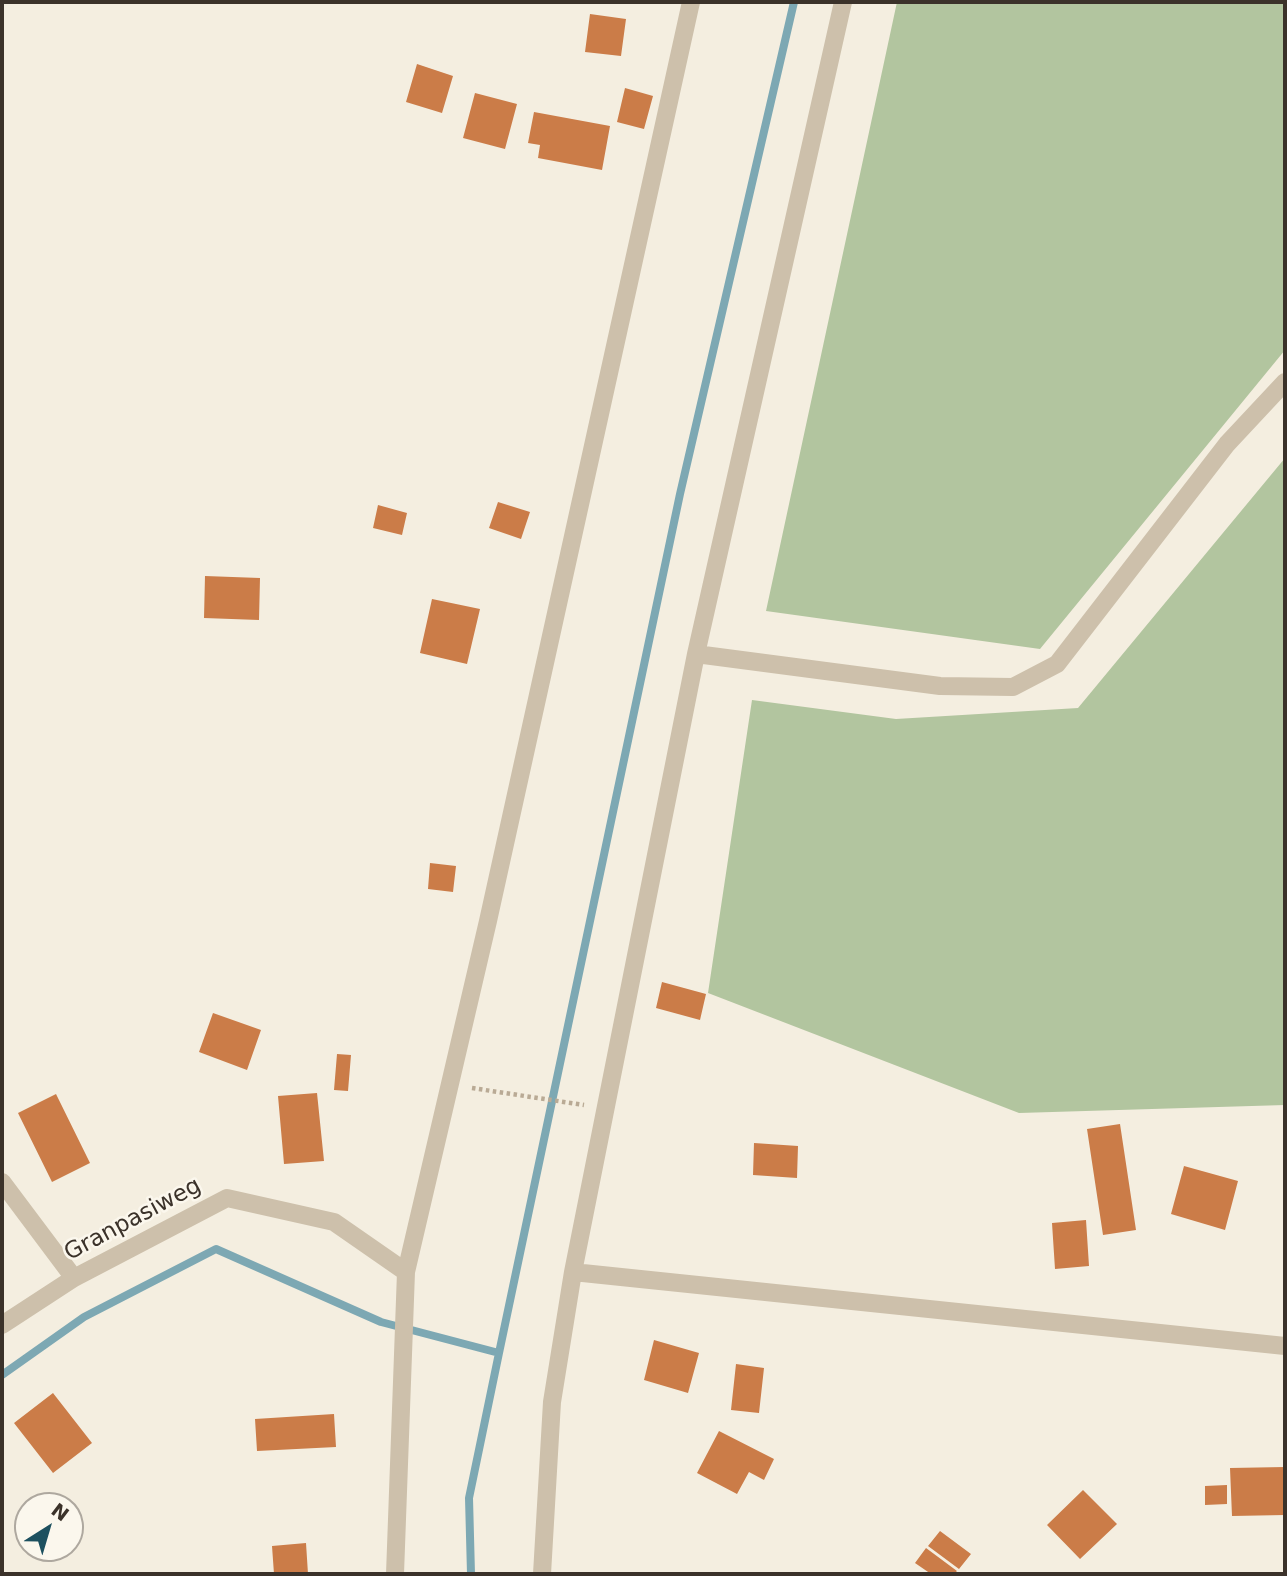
<!DOCTYPE html>
<style>
body{margin:0}
#map{position:relative;width:1287px;height:1576px;overflow:hidden;background:#f4eee0;font-family:"DejaVu Sans",sans-serif}
canvas{display:block}
.frame{position:absolute;inset:0;border:4px solid #3b322a;pointer-events:none}
.north{position:absolute;left:14px;top:1492px;width:70px;height:70px;box-sizing:border-box;background:#fbf7ed;border:2px solid #aea89f;border-radius:50%;rotate:37deg;font-size:19px;font-weight:700;line-height:28px;text-align:center;color:#3b322a}
.north::after{content:'';display:block;margin:auto;width:24px;height:32px;background:#1d505f;clip-path:polygon(50% 0,100% 100%,50% 72%,0 100%)}
</style>
<div id="map">
<canvas width="1287" height="1576"></canvas>
<div class="frame"></div>
<div class="north">N</div>
</div>
<script>
const c = document.querySelector('canvas').getContext('2d');
c.lineJoin = 'round';
function paint(path, color) {
  c.fillStyle = color;
  c.fill(path, 'evenodd');
}
function strokePath(path, color, width, dash) {
  c.strokeStyle = color;
  c.lineWidth = width;
  c.lineCap = dash ? 'butt' : 'round';
  c.setLineDash(dash || []);
  c.stroke(path);
}
function drawText(font, color, halo, rows, align = 'center') {
  c.font = font + ' "DejaVu Sans",sans-serif';
  c.lineWidth = 5;
  c.setLineDash([]);
  c.textBaseline = 'middle';
  c.strokeStyle = halo;
  c.fillStyle = color;
  for (const [text, x, y, turn = 0] of rows) {
    c.save();
    c.translate(x, y);
    c.rotate((+turn || 0) * Math.PI / 180);
    c.textAlign = isNaN(turn) ? turn : align;
    if (halo) c.strokeText(text, 0, 0);
    c.fillText(text, 0, 0);
    c.restore();
  }
}
paint(new Path2D(`
 M897,2H1285V350L1040,649L766,611Z
 M1285,458V1105L1019,1113L708,993L752,700L896,719L1078,708Z`), '#b2c59f');
strokePath(new Path2D(`
 M2,1375L84,1317L216,1249L381,1322L499,1353
 M471,1574L469,1498L499,1353L680,494L794,2`), '#7da8b3', 8);
paint(new Path2D(`
 M590,14L626,19L621,56L585,52Z
 M417,64L453,76L442,113L406,102Z
 M625,88L653,96L644,129L617,122Z
 M475,93L517,104L505,149L463,138Z
 M534,112L610,126L602,170L538,158L540,145L528,143Z
 M498,502L530,512L521,539L489,528Z
 M378,505L407,513L402,535L373,528Z
 M205,576L260,578L259,620L204,618Z
 M432,599L480,609L467,664L420,653Z
 M430,863L456,866L453,892L428,889Z
 M662,982L706,994L700,1020L656,1008Z
 M213,1013L261,1030L247,1070L199,1052Z
 M337,1054L351,1055L348,1091L334,1090Z
 M317,1093L324,1161L284,1164L278,1096Z
 M56,1094L90,1163L52,1182L18,1113Z
 M1120,1124L1136,1230L1103,1235L1087,1129Z
 M754,1143L798,1146L797,1178L753,1175Z
 M1184,1166L1238,1181L1225,1230L1171,1214Z
 M1086,1220L1089,1266L1055,1269L1052,1223Z
 M654,1340L699,1353L688,1393L644,1380Z
 M736,1364L764,1368L759,1413L731,1410Z
 M53,1393L92,1443L53,1473L14,1423Z
 M334,1414L336,1447L257,1451L255,1419Z
 M719,1431L774,1459L764,1480L749,1472L737,1494L697,1473Z
 M1285,1467V1515L1232,1516L1230,1468Z
 M1227,1485V1504L1205,1505V1486Z
 M1083,1490L1117,1524L1080,1559L1047,1525Z
 M940,1531L971,1554L959,1569L928,1546Z
 M306,1543L308,1574H274L272,1546Z
 M926,1548L957,1571L954,1574H931L915,1563Z`), '#cb7c48');
strokePath(new Path2D(`
 M472,1088L584,1105`), '#b9aa95', 4.5, [3.5, 3.5]);
strokePath(new Path2D(`
 M696,654L940,686L1013,687L1057,664L1227,444L1285,382
 M2,1182L74,1278
 M573,1272L1285,1346
 M2,1325L74,1278L227,1198L334,1222L406,1272
 M395,1574L406,1272L488,921L691,2
 M542,1574L552,1402L573,1272L696,654L843,2`), '#cdc0ab', 18);
drawText('23px', '#3b322a', '#fbf7ed', [
 ["Granpasiweg",133,1220,-28]
]);
</script>
